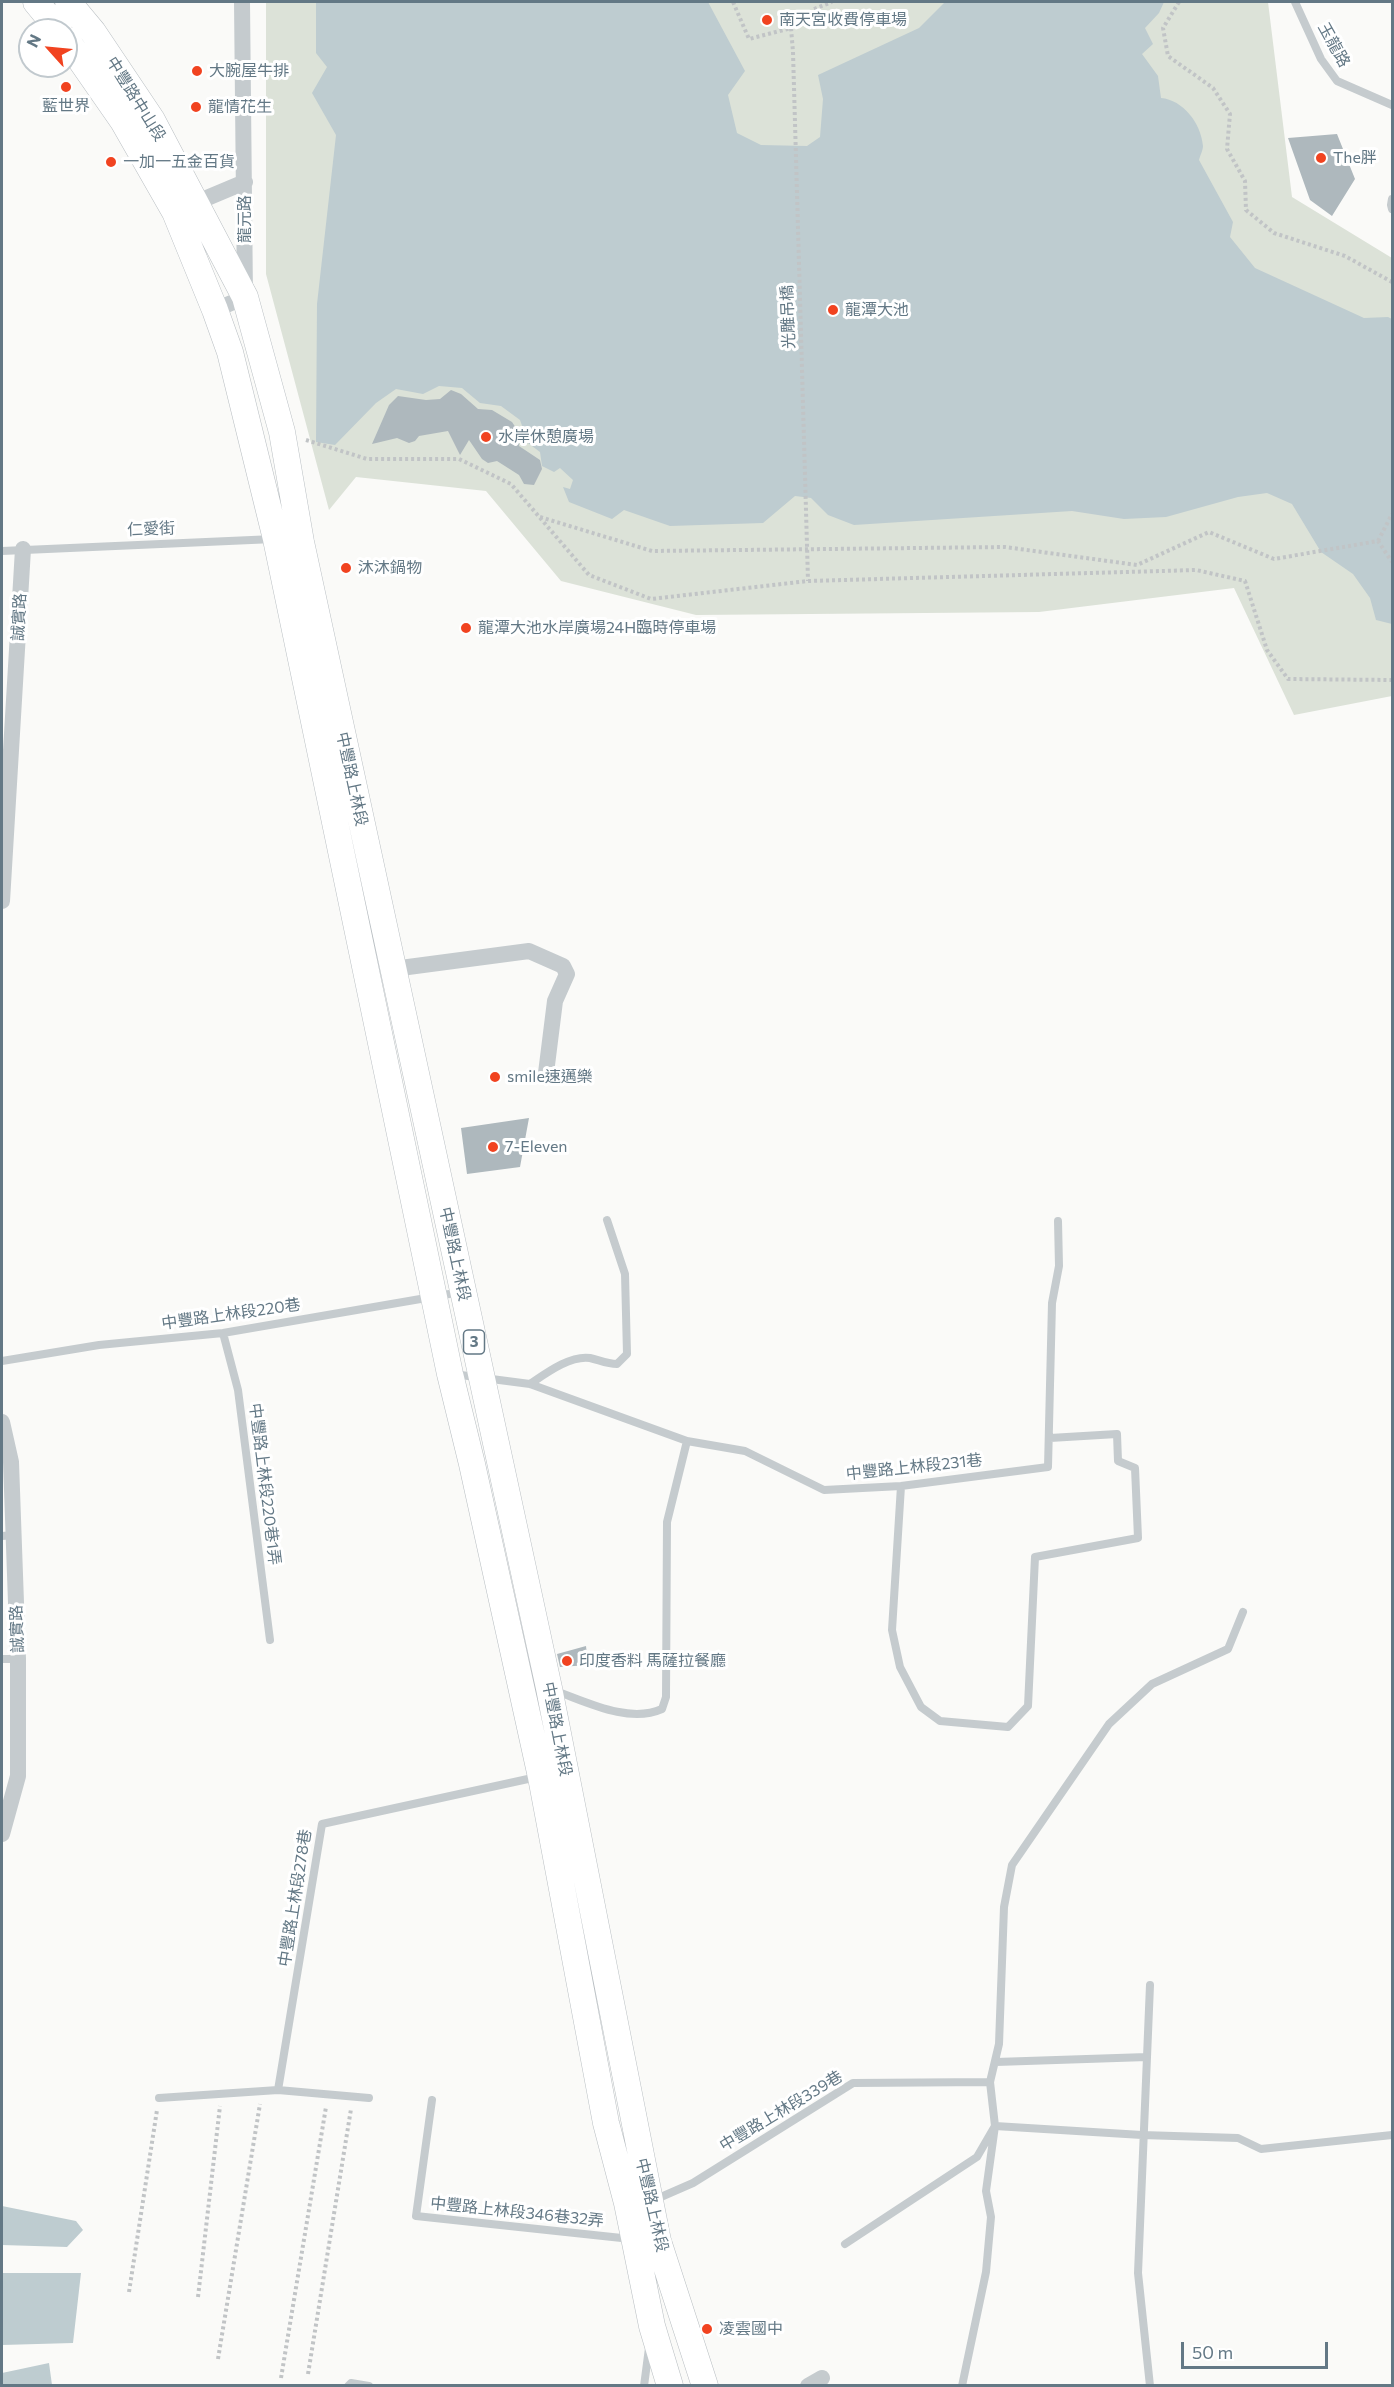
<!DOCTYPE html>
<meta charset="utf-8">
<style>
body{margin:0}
#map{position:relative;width:1394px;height:2387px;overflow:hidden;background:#fafaf8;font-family:Commissioner,sans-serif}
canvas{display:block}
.frame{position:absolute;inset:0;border:3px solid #637885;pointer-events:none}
.north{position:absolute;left:18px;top:18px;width:60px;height:60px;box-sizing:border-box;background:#fff;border:2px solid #c1c9ce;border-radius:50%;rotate:297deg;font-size:16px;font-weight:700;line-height:24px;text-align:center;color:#637885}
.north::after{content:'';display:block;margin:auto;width:21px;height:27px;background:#f14320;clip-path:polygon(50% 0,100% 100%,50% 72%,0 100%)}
.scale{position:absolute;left:1181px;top:2342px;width:147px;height:27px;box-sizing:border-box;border:3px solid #637885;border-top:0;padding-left:8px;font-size:18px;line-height:21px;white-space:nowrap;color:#637885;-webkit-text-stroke:4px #fff;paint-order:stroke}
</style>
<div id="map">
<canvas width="1394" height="2387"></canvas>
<div class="frame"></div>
<div class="north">N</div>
<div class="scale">50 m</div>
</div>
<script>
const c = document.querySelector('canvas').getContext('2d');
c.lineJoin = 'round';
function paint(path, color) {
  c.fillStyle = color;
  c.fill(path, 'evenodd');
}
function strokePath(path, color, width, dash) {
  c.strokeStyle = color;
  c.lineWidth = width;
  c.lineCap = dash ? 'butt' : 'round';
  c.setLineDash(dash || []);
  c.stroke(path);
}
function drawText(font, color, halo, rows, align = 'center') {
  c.font = font + ' Commissioner,"Noto Sans TC",sans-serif';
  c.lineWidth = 6;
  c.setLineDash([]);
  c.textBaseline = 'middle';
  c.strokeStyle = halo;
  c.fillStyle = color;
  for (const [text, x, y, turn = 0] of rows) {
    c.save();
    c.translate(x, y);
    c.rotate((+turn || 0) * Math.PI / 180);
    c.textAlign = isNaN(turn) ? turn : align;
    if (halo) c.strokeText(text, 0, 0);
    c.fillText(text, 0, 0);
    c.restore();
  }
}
paint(new Path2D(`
 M266,2H1268L1292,197L1392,258V696L1294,715L1234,588L1039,612L696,615L561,581L486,491L356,477L329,510L266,274Z`), '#dce2d8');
paint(new Path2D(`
 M316,2H708L745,71L728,95L737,133L761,145L807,146L820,137L823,99L818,75L919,28L945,2H1164L1159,13L1145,28L1153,44L1142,54L1158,76L1161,98C1183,100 1201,123 1203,146C1203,150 1200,156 1199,160L1233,222L1230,237L1255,268L1364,318L1388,317L1392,319V631V624L1376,620L1370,598L1353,574L1321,552L1292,504L1267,493L1238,497L1166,517L1124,519L1072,511L854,525L828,515L811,498L795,496L763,523L670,526L624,510L612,519L569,502L563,487L570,489L573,480L560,468L554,472L542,466L540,452L528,443L520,420L501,406L480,403L462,388L439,386L423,394L396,389L376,403L335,445L316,442L317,304L336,135L312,93L327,67L316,53Z
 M2,2206L76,2221L83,2230L67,2247L2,2245Z
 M2,2273H81L73,2343L2,2345Z
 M49,2363L52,2385H2V2373Z`), '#beccd0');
paint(new Path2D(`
 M1337,134L1355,179L1332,216L1310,200L1288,138Z
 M451,390L461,394L478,409L492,410L512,422L520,434L519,446L540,460L542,469L534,485L524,484L519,475L497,461L488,463L482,459L469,440L460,455L448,431L419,436L415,441L409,443L397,438L372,444L389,405L398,396L426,400L440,399Z
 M529,1118L520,1167L467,1174L461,1128Z
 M586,1646L588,1665L560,1667L557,1654Z`), '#aeb8bd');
const primary = new Path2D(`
 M36,2L59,30
 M68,2L93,32L152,120L245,297L282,432L301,542L549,1688L658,2241L705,2386
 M66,39L123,121L175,212L215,310L230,352L276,539L450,1374L472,1464L541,1777L606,2123L627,2203L652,2326L670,2386`);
strokePath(primary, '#b8bec2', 27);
strokePath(new Path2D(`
 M733,2L749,39L791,28L793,52
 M1179,2L1163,28L1168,56L1213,88L1230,114L1227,149L1245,181L1246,210L1274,233L1345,256L1392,282
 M814,9L832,2
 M306,440L367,459H459L511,484L589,575L651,599L808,581L1196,570L1245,581L1267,650L1288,679L1392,680
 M540,517L652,551L1005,547L1137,565L1209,532L1274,559L1378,541L1392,562
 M1378,541L1392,514
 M129,2292L157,2110
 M198,2297L220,2106
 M218,2359L260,2104
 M308,2374L351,2109
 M281,2378L326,2107`), '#c1c4c6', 4, [3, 3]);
strokePath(new Path2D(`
 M1295,2L1321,59L1337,81L1392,105
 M1392,199L1391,205L1392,209
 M2,551L274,539
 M223,1333L238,1390L270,1640
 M2,1361L99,1345L223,1333L461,1292
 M453,1374L530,1384L687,1441L745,1451L824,1490L901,1486L1048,1467L1052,1303L1059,1266L1058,1221
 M530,1384C545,1374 570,1355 590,1358C599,1360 607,1364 617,1364L627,1354L625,1274L607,1220
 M901,1486L892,1630L900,1667L921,1707L940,1721L1008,1727L1028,1706L1035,1557L1138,1538L1135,1468L1118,1461L1117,1434L1050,1438
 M2,1536L14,1535
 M2,1659H18
 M553,1690C585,1701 628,1724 662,1709L666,1697L667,1522L687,1441
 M996,2062L1147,2057
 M990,2082L999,2044L1004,1907L1012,1865L1109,1724L1152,1684L1228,1649L1243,1612
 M278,2090L322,1824L537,1777
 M159,2098L278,2090L369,2098
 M432,2100L416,2216L631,2239
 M654,2200L693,2183L853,2083L990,2082L995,2126L977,2157L845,2244
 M348,2386L351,2383L369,2386
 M644,2386L649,2348
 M962,2386L986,2272L991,2217L986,2191L995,2126L1142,2135L1238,2138L1261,2149L1392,2135
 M1150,2386L1138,2273L1150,1985`), '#c5cbce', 8);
strokePath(new Path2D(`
 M195,203L245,182
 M215,310L245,297L242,2
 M2,901L23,549
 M393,969L529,951L563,966L567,974L555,1001L546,1073
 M2,1422L11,1462L18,1659V1776L2,1834
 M808,2386L822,2378`), '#c5cbce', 16);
strokePath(primary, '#fff', 26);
strokePath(new Path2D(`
 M793,52L808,581`), '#c1c4c6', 4, [3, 3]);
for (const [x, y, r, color] of [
 [767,20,6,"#f14320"],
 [197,71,6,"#f14320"],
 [66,87,6,"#f14320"],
 [196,107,6,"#f14320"],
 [1321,158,6,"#f14320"],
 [111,162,6,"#f14320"],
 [833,310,6,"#f14320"],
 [486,437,6,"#f14320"],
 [346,568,6,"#f14320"],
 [466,628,6,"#f14320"],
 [495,1077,6,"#f14320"],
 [493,1147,6,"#f14320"],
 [567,1661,6,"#f14320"],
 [707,2329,6,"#f14320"]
]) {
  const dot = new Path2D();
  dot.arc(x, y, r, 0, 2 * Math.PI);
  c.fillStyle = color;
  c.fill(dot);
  strokePath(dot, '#fff', 2);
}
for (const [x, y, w] of [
 [474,1342,21]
]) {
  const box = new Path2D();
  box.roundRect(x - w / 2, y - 12, w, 24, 4.5);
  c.fillStyle = '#fff';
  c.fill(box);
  strokePath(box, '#637885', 1.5);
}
drawText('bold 15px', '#637885', null, [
 ["3",474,1342]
]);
drawText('16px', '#637885', '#fff', [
 ["南天宮收費停車場",779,20],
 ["大腕屋牛排",209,71],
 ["藍世界",66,106,"center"],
 ["龍情花生",208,107],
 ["The胖",1333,158],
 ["一加一五金百貨",123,162],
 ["龍潭大池",845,310],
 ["水岸休憩廣場",498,437],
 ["沐沐鍋物",358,568],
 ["龍潭大池水岸廣場24H臨時停車場",478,628],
 ["smile速邁樂",507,1077],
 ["7-Eleven",505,1147],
 ["印度香料 馬薩拉餐廳",579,1661],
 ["凌雲國中",719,2329]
], 'left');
drawText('16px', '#637885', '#fff', [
 ["玉龍路",1334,45,61],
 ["中豐路中山段",136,99,58],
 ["龍元路",245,219,-90],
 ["光雕吊橋",788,317,-92],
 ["仁愛街",151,529,-2],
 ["誠實路",19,617,-87],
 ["中豐路上林段",352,779,78],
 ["中豐路上林段",455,1254,78],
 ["中豐路上林段220巷",231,1314,-8],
 ["中豐路上林段231巷",914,1467,-6],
 ["中豐路上林段220巷1弄",265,1484,83],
 ["誠實路",17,1629,-92],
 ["中豐路上林段",557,1729,79],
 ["中豐路上林段278巷",295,1898,-81],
 ["中豐路上林段339巷",781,2111,-31],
 ["中豐路上林段",652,2205,77],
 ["中豐路上林段346巷32弄",517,2212,6]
]);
</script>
